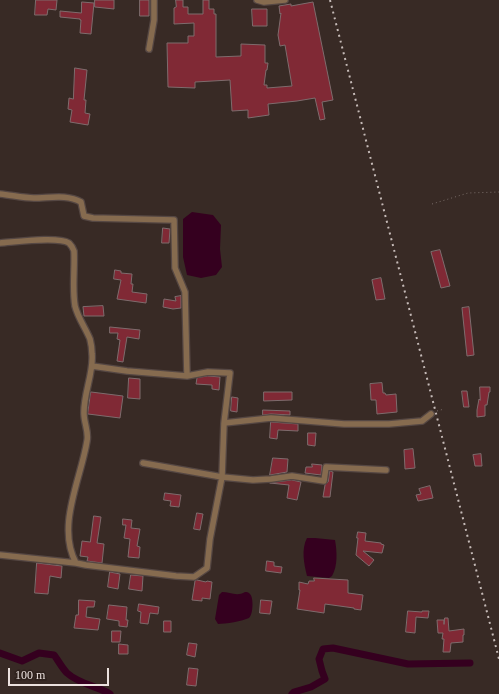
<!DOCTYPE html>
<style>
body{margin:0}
#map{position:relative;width:499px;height:694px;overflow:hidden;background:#382a25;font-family:"Times New Roman",serif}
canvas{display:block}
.scale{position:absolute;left:8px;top:668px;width:101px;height:18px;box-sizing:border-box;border:2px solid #ebe1de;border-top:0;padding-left:5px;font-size:12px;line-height:14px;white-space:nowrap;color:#ebe1de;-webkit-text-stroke:3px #2e211c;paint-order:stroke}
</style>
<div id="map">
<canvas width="499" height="694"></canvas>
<div class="scale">100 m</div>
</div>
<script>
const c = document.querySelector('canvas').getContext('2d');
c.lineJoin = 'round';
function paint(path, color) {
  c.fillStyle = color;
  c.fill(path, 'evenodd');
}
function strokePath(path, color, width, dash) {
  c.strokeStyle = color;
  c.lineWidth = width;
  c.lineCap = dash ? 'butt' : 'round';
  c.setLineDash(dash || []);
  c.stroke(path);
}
paint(new Path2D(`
 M192,212L213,215L221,225L220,249L222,267L216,275L201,278L187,275L183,257V219Z
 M307,538H315L335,540C337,551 338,566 332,576L329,578L307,576C304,564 301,549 307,538Z
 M222,592C230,592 237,597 245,592C247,592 248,592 250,594C254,598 253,615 249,618C243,621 225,624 218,624L215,619L219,595Z`), '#35001f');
strokePath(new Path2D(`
 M0,653L22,661L39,653L54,655C58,660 62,668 67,673C79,684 97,686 110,694
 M292,694L294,692L311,687L325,679L322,671L319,659L323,649L333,648L408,664L470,663`), '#35001f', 7);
const building = new Path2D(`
 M36,0H57L56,10L48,9L47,15H35Z
 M95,0H114V9L95,7Z
 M140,0H149V16H140Z
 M176,0H183V7H188V14H203V0H209V9H214V14H216V57L241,56V44L265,45V63H268L267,70H266L264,85H267V88L292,86L285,45L280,46L278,35L281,13L280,14L279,6L291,4V6L313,2L333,100L322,102L325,119L320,120L315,98L297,101L268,104L269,115L248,118V110L232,111L230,80L195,82V88L168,87L167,43H188V36H194V23L174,24V8L176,7Z
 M82,2L94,3L91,34L80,33L81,20H80V19L60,17V11L81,13Z
 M252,9H267V26H253Z
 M75,68L87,70L84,100H86L85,113L90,114L88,125L70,122L72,110L68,109L69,98L73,99Z
 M163,228L170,229L169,243H162Z
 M440,250L450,286L441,288L431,252Z
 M115,270L121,271V273L132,274L131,284H133L132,292L147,294L146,303L117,299L121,280L114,279Z
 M381,278L385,299L376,300L372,280Z
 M181,296V308L173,309L163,307L164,299L176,301L175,297Z
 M103,306L104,316H84L83,307Z
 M469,307L474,355L467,356L462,308Z
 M110,327L140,330L139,339L127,337L123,362L117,361L120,340L117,339L118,333H110Z
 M208,376L220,377L219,390L212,389V385L196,384L197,378Z
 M129,378L140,379V399L128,398Z
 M382,383L383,393H385L386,395L396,394L397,412L377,414L376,400H371L370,384Z
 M480,387H490V392H489L487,405H485V416L477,417V410L479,399L480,400Z
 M462,391H467L469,407H464Z
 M91,392L123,396L120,418L88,414Z
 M264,392H292V400L264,401Z
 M232,397L238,398L237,412L231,411Z
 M263,410L290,411V415L271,414L263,415Z
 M271,422L298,424V431L278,430L277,439L270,438Z
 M308,433H316L315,446L308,445Z
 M413,449L415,468L405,469L404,450Z
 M481,454L482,466H475L473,455Z
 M273,458L288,459L287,472L270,475Z
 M312,464L322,465L321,475L305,473L306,467H312Z
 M330,471L333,472L330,497H323L325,485L328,482Z
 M292,480L301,482L297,500L287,498L289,485L270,483Z
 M430,486L433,498L418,501L416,495L421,494L419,489Z
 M165,493L181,495L179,507L170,506L171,501L164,500Z
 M197,513L203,514L200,530L194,529Z
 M94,516L101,517L97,543L104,544L102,563L87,561L88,557L80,556L82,541L90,542Z
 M123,519L132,520L131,528L140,529L137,546L140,547L139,558L128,557L130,539L124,538L126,525H123Z
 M358,532L366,533L365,541L381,543V544L384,545L382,553L363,551L374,560L369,566L356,555L358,538H357Z
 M267,561L274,562V566L282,567L281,573L266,571Z
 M37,563L62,566L61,578L50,576L48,594L35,593Z
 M110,572L120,574L118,589L108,587Z
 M131,575L143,576L142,591L129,589Z
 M314,578L348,580V593L363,595L361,610L354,609V608L325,604L324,613L297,609L300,590H299V582L308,584L309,581H314Z
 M197,580L206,582L207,581L212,582L210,599L202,598V601L192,600L195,581Z
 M79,600L95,601L94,607H87L86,617L100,619L98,630L74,628L76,615H78Z
 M261,600L272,601L270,614L260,613Z
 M139,604L159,607L158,614L150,613L148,624L140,623L141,612L138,611Z
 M109,605L127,607L126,620H128L127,627L119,626V621L107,619Z
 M408,611L422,612V611H429L428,618L416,617L415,633L406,632Z
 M445,618H448L449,631L464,629V635H463V642L451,643L450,652H443L444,639H442L443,633H438L437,620H444V624Z
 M164,621H171V632H164Z
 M112,631H121L120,642H112Z
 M189,643L197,644L195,657L187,655Z
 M119,644L128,645V654H119Z
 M189,668L198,669L196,686L187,685Z`);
paint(building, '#802935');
strokePath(building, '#7e6c6d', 1);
const street = new Path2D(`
 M257,0L264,2L285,0
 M149,49L154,20V0
 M0,194C11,195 23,198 34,198C50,198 67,194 81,202L84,216L93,218L174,220L175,268L185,292L187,376L208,372L230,373L224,423L271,418L344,424H389L422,421L431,414
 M0,243C15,242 58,236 69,243C71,245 73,248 74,251C75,269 72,288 75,306C78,318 85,327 90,339C91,343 92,349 92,354C94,372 83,395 84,414C84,423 89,432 87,441C81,479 56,526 76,563L86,565L176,576L194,577L207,568L210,539L222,477L143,463
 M92,366L127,371L187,376
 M224,423L222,477L253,480L271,479L292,476L324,481L326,467L386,470
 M0,555L76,563`);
strokePath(street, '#554743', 8);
strokePath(new Path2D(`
 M432,204L468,193L499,192
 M437,411L444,409`), '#7a6e6a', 1, [1, 3]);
strokePath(street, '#866b4f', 5.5);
strokePath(new Path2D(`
 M330,0L499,659`), '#c6bbb8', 2, [2, 4]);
</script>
